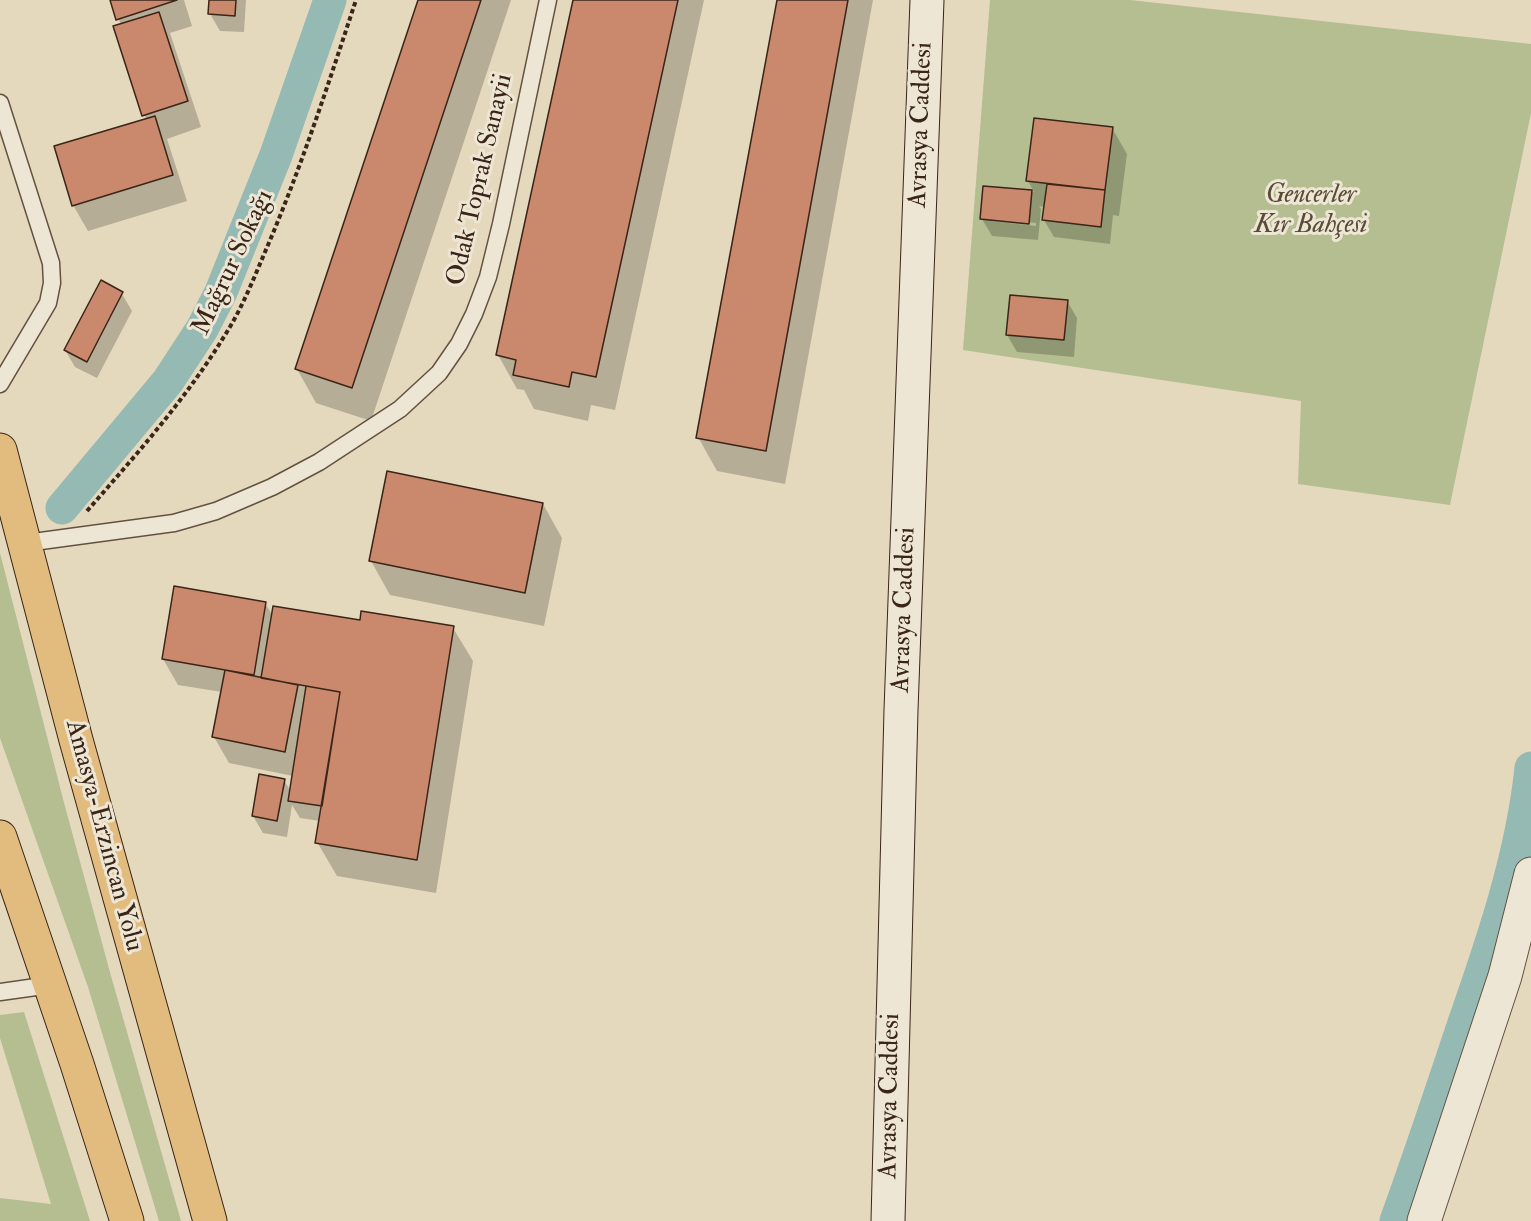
<!DOCTYPE html>
<meta charset="utf-8">
<style>
body{margin:0}
canvas{display:block;background:#e4d8bd}
</style>
<canvas width="1531" height="1221"></canvas>
<script>
const c = document.querySelector('canvas').getContext('2d');
c.lineJoin = 'round';
function paint(path, color) {
  c.fillStyle = color;
  c.fill(path, 'evenodd');
}
function strokePath(path, color, width, dash) {
  c.strokeStyle = color;
  c.lineWidth = width;
  c.lineCap = dash ? 'butt' : 'round';
  c.setLineDash(dash || []);
  c.stroke(path);
}
function drawText(font, color, halo, rows, align = 'center') {
  c.font = font + ' "IM FELL Double Pica",serif';
  c.lineWidth = 6;
  c.setLineDash([]);
  c.textBaseline = 'middle';
  c.strokeStyle = halo;
  c.fillStyle = color;
  for (const [text, x, y, turn = 0] of rows) {
    c.save();
    c.translate(x, y);
    c.rotate((+turn || 0) * Math.PI / 180);
    c.textAlign = isNaN(turn) ? turn : align;
    if (halo) c.strokeText(text, 0, 0);
    c.fillText(text, 0, 0);
    c.restore();
  }
}
paint(new Path2D(`
 M990,0H1130L1531,44V113L1450,505L1298,484L1301,401L963,350Z
 M0,553L63,799L111,976L181,1221H159L88,987L0,738Z
 M24,1012L90,1221H0V1198L51,1204L0,1038V1015Z`), '#b5be90');
paint(new Path2D(`
 M111,0H184L192,26L170,33L201,127L167,139L187,201L88,231L73,205L146,120L121,25Z
 M210,0H246L244,32L220,31L210,14Z
 M420,0H511L371,421L316,403L297,369Z
 M574,0H704L615,410L591,405L588,421L534,409L524,390L517,389L498,355Z
 M778,0H873L785,484L717,471L698,437Z
 M1112,128L1127,154L1119,216L1113,215L1110,244L1054,237L1044,220L1045,207L1039,206L1041,209L1038,240L992,236L982,219L985,187L1034,192L1028,181ZM991,218L1036,223V226L991,221Z
 M122,294L132,311L97,378L75,367L65,350Z
 M1067,301L1077,318L1074,357L1017,352L1007,335Z
 M543,504L562,538L544,626L390,595L371,561Z
 M265,603L273,616L453,628L473,661L436,893L337,876L317,842L320,821L300,818L292,805L287,837L263,833L253,816L284,780L291,792L293,776L229,763L214,737L222,692L178,685L163,659Z`), '#0003');
strokePath(new Path2D(`
 M62,508L168,381L202,329L221,292L276,155L330,0
 M1396,1221C1420,1155 1442,1089 1464,1023C1493,940 1522,855 1531,768`), '#95b9b3', 33);
const building = new Path2D(`
 M110,0H177L116,20Z
 M209,0H236L235,16L208,14Z
 M418,0H481L352,388L295,369Z
 M573,0H678L596,377L572,372L569,387L513,375L516,360L496,355Z
 M777,0H848L766,451L696,438Z
 M159,12L188,101L142,116L113,26Z
 M155,116L173,175L72,206L54,146Z
 M1034,118L1113,127L1105,190L1026,181Z
 M1047,184L1105,190L1101,227L1042,220Z
 M983,186L1032,190L1029,224L980,219Z
 M101,280L123,292L87,362L64,350Z
 M1010,295L1068,300L1064,340L1006,335Z
 M387,471L543,503L525,593L369,561Z
 M174,586L266,602L254,675L162,659Z
 M273,606L360,620L361,611L454,626L417,860L315,843L340,692L261,678Z
 M225,670L298,685L285,752L212,737Z
 M306,686L340,692L322,806L288,801Z
 M259,774L285,779L277,821L252,816Z`);
paint(building, '#ca886d');
strokePath(building, '#3a2518', 1.5);
const lane = new Path2D(`
 M0,103L51,263L52,283L48,303L0,384
 M26,543L174,523L216,511L272,487L319,462L400,409L439,373L459,344L474,314L488,277L501,224L548,0
 M0,992L50,985`);
const street = new Path2D(`
 M1424,1221L1505,976L1531,874`);
const secondary = new Path2D(`
 M888,1221L901,710L927,0`);
const highway = new Path2D(`
 M0,450L76,740L210,1221
 M0,837L77,1064L127,1221`);
strokePath(lane, '#645241', 19);
strokePath(street, '#645241', 35);
strokePath(secondary, '#3a2518', 35);
strokePath(highway, '#3a2518', 35);
strokePath(new Path2D(`
 M87,511C136,455 186,399 225,335C243,307 255,275 268,245C302,165 329,82 356,0`), '#3a2518', 4, [4.5, 3]);
strokePath(lane, '#ede6d4', 16);
strokePath(street, '#ede6d4', 33);
strokePath(secondary, '#ede6d4', 33);
strokePath(highway, '#e2bc7e', 33);
drawText('26px', '#3a2518', '#ede6d4', [
 ["Avrasya Caddesi",922,125,-88],
 ["Odak Toprak Sanayii",481,180,-77],
 ["Mağrur Sokağı",234,263,-65],
 ["Avrasya Caddesi",905,610,-88],
 ["Amasya-Erzincan Yolu",103,836,75],
 ["Avrasya Caddesi",891,1096,-89]
]);
drawText('italic 26px', '#594b36', '#ede6d4', [
 ["Gencerler",1311,196],
 ["Kır Bahçesi",1311,226]
]);
</script>
